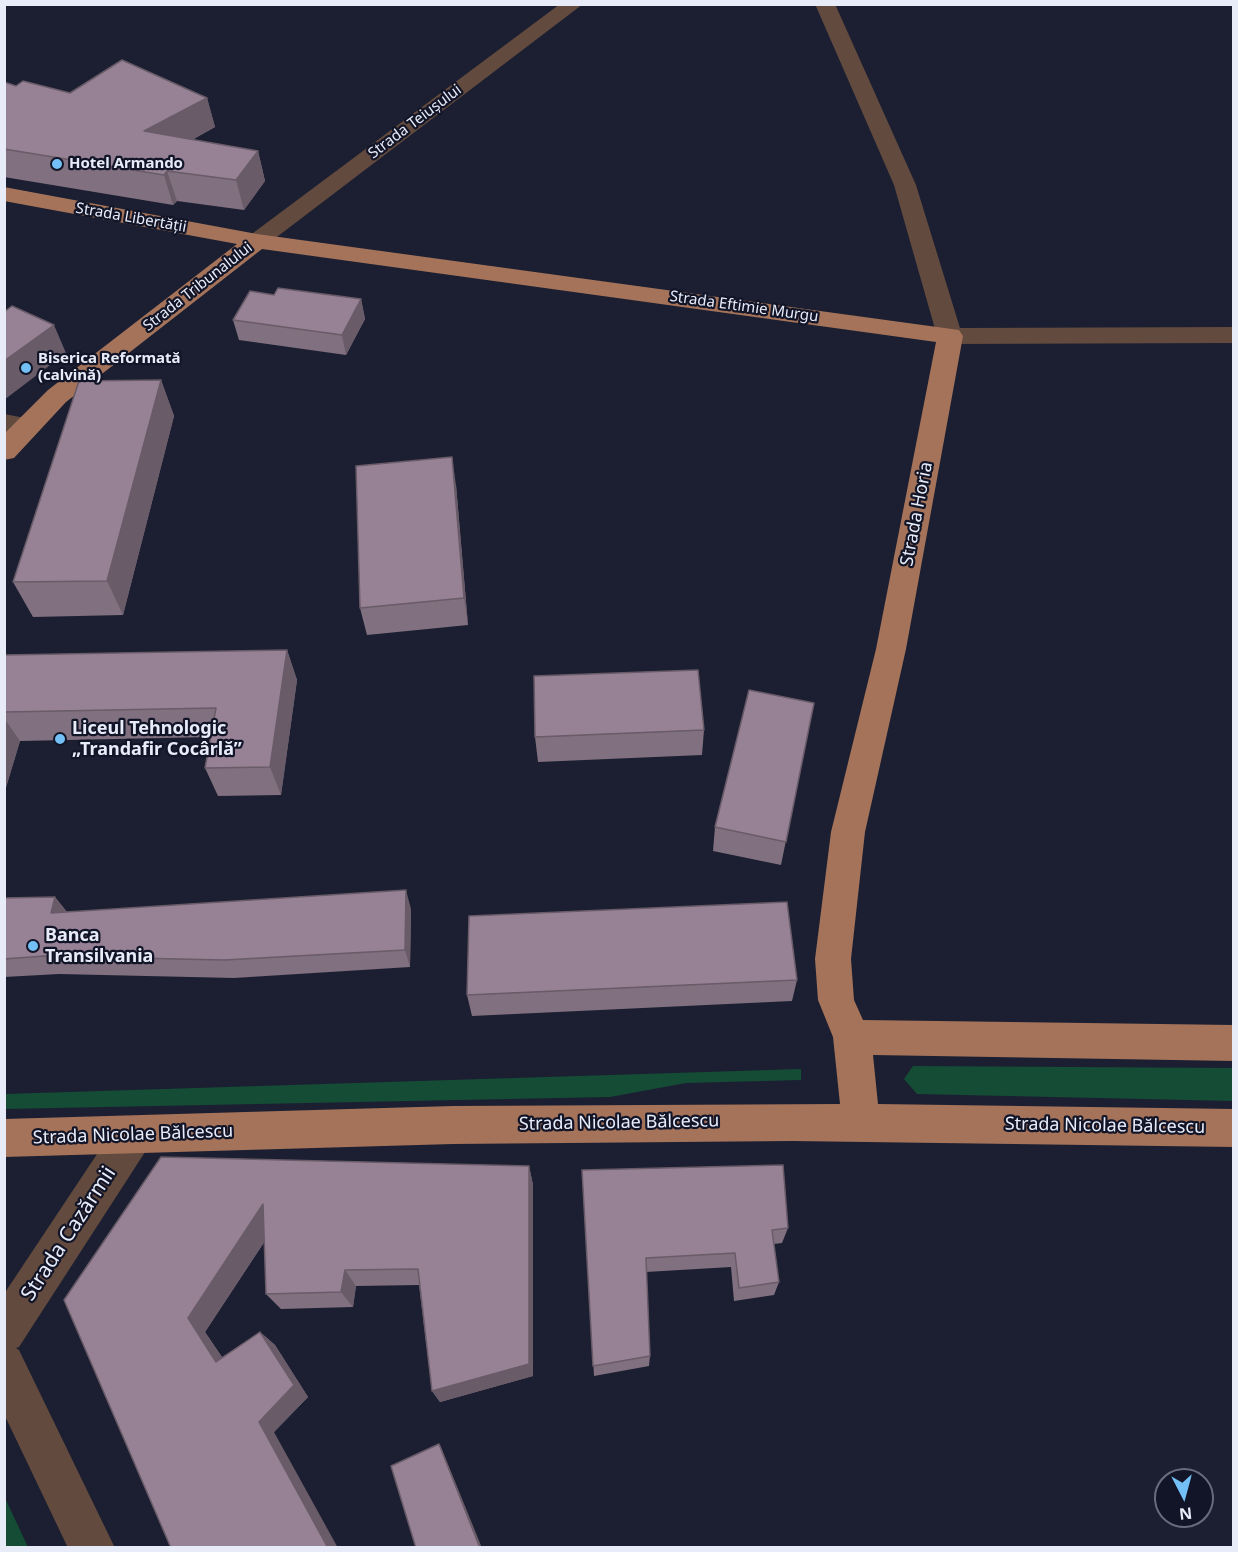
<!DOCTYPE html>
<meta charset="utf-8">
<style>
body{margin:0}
#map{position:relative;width:1238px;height:1552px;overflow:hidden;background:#1b1f31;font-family:"Noto Sans",sans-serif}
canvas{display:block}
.frame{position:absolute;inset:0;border:6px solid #e8ecf9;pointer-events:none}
.north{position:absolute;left:1154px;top:1468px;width:60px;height:60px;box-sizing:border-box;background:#121527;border:2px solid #686b7b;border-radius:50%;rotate:174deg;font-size:16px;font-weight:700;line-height:24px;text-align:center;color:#e8ecf9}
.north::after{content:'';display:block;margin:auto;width:21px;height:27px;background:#73c0f6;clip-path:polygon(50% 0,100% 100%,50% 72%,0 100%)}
</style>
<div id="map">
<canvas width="1238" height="1552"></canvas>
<div class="frame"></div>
<div class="north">N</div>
</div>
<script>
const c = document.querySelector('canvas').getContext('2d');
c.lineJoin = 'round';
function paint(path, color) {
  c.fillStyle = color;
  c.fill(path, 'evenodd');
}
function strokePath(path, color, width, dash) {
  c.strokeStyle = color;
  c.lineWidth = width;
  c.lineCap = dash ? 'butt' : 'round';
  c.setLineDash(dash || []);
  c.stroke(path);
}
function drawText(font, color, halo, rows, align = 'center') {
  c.font = font + ' "Noto Sans",sans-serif';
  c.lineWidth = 4.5;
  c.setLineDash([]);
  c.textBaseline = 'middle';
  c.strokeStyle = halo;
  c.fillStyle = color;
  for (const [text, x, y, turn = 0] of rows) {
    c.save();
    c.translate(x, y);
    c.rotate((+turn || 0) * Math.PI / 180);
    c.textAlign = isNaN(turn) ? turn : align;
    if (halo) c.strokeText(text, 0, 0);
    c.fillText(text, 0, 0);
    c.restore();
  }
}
paint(new Path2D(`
 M913,1066L1233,1068V1101L917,1094L904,1079Z
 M801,1069V1080L686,1083L610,1097L4,1109L5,1094Z
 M4,1498H5L28,1547H5Z`), '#154c36');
paint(new Path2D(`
 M560,4H583L265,246L257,248L249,246L245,241L249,236Z
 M815,4H835L916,185L960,328L1234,327V343L950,344L941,342L937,336L894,185Z
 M4,414L36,420L40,426L36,432L26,435L4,432Z
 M133,1116L147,1121L153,1135L147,1149L19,1347L16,1348L19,1350L115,1548H68L4,1414V1294L119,1121Z`), '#624a3e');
paint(new Path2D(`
 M4,187L257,234L959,330L963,336L906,649L865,832L851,959L854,1000L863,1020L1234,1025V1061L873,1055L878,1104L1234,1109V1147L792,1141L453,1144L4,1157V1119L453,1106L840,1104L833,1037L818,1000L815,959L831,832L876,649L936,342L262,249L66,402L14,458L4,460V434L48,390L237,244L4,201Z`), '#a4735a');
paint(new Path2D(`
 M4,82L16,86L70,93L207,98L215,127L192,140L258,151L265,181L244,210L177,201L173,205L4,177Z
 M274,295L361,299L365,319L346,355L239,340L233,320Z
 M161,380L174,416L123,615L33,617L13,582Z
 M456,485L468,625L367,635L360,608Z
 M287,650L297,680L281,795L218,796L205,768L211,737L20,741L4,794V655Z
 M814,703L781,865L713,851L715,827Z
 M704,730L702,755L538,762L535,737Z
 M55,897L67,912L411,909L410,967L234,978L59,974L4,977V898Z
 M797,980L792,1001L472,1016L467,995Z
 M161,1157L529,1166L533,1185V1376L440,1402L432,1391L419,1285L356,1286L353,1307L281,1309L266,1294L265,1241L205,1332L222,1357L260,1332L275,1345L308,1397L274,1432L171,1548Z
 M582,1170L788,1228L782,1243L774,1244L779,1282L774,1295L734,1301L731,1267L646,1272L650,1356L649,1366L594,1376Z`), '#81707f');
paint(new Path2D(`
 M207,98L215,127L153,161L144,131Z
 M258,151L265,181L244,210L236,180Z
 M167,171L177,201L173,205L164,175Z
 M361,299L365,319L346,355L342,335Z
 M54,325L66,353L4,400V361Z
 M161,380L174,416L123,615L107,581Z
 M452,457L456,485L468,625L464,598Z
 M287,650L297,680L281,795L270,767Z
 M4,718L20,741L4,794Z
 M406,890L411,909L410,967L405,950Z
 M55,897L69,915L51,913Z
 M529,1166L533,1185V1376L440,1402L432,1391Z
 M263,1204L277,1222L205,1332L233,1374L216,1362L188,1318Z
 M345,1270L356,1286L353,1307L341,1292Z
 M260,1332L275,1345L308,1397L274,1432L338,1548H328L259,1422Z
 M439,1444L441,1447L482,1548H480Z`), '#695b68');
const building = new Path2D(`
 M122,60L207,98L144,131L258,151L236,180L167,171L164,175L4,149V82L16,86L23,81L70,93Z
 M278,288L361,299L342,335L233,320L250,291L274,295Z
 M12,306L54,325L4,361V312Z
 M161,380L107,581L13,582L79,381Z
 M452,457L464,598L360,608L356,466Z
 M287,650L270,767L205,768L216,708L4,712V655Z
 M698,670L704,730L535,737L534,676Z
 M749,690L814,703L786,842L715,827Z
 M406,890L405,950L224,960L44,956L4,959V898L55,897L51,913Z
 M787,902L797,980L467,995L469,916Z
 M161,1157L529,1166V1364L432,1391L418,1269L345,1270L341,1292L266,1294L263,1204L188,1318L216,1362L260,1332L294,1385L259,1422L328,1548H171L64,1300Z
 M783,1165L788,1228L772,1230L779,1282L739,1288L735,1253L646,1258L650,1356L593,1366L582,1170Z
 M439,1444L480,1548H416L391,1466Z`);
paint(building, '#968294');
strokePath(building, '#695b68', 1.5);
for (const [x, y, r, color] of [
 [57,164,6,"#73c0f6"],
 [26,368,6,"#73c0f6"],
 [60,739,6,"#73c0f6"],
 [33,946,6,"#73c0f6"]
]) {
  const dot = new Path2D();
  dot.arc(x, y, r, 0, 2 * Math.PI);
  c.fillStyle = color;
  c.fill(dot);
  strokePath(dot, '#121527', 2);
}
drawText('15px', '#e8ecf9', '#121527', [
 ["Strada Teiușului",415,122,-37],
 ["Strada Libertății",131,218,10],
 ["Strada Tribunalului",198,287,-38],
 ["Strada Eftimie Murgu",744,307,8]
]);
drawText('bold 15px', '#e8ecf9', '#121527', [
 ["Hotel Armando",69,164],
 ["Biserica Reformată",38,359],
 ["(calvină)",38,376]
], 'left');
drawText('18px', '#e8ecf9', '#121527', [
 ["Strada Horia",917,514,-79],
 ["Strada Nicolae Bălcescu",619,1123,-1],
 ["Strada Nicolae Bălcescu",1105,1126,1],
 ["Strada Nicolae Bălcescu",133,1135,-2]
]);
drawText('bold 18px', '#e8ecf9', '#121527', [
 ["Liceul Tehnologic",72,729],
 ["„Trandafir Cocârlă”",72,750],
 ["Banca",45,936],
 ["Transilvania",45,957]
], 'left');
drawText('21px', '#e8ecf9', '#121527', [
 ["Strada Cazărmii",69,1234,-57]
]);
</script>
